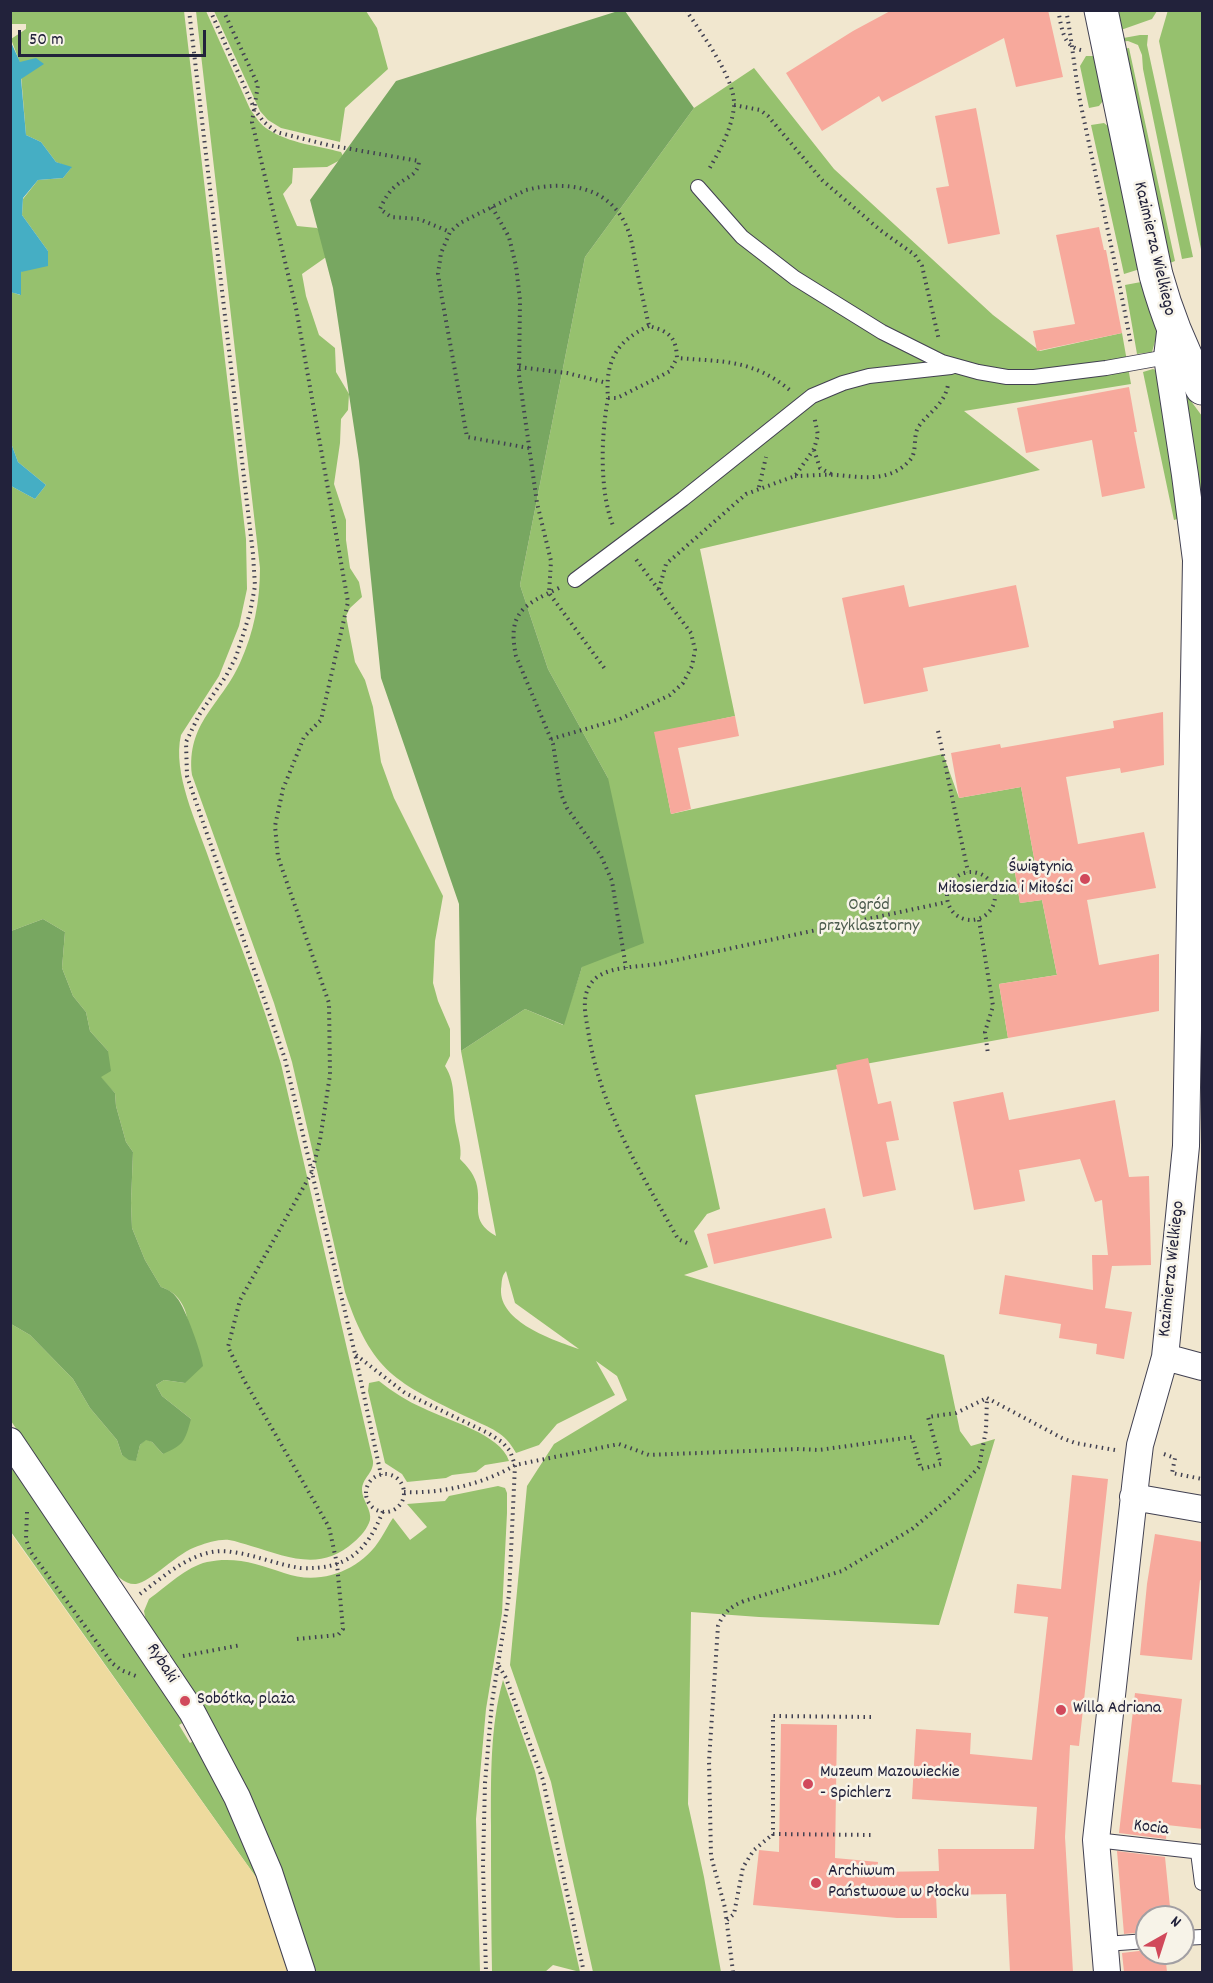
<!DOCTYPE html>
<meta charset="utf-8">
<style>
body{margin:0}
#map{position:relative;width:1213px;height:1983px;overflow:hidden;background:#f1e7cf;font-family:Dekko,sans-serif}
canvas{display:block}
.frame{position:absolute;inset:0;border:12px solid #22223b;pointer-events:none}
.north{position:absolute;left:1135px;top:1905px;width:60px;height:60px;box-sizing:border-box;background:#f7f3e8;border:2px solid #a29fa3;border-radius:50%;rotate:39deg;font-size:16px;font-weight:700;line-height:24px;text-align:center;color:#22223b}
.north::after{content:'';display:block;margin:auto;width:21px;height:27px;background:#d1495b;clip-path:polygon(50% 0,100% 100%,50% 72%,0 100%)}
.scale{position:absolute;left:18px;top:30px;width:188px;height:27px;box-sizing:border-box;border:3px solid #22223b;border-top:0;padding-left:8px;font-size:18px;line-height:21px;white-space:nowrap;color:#22223b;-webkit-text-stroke:4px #f7f3e8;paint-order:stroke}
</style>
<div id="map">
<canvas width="1213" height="1983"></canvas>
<div class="frame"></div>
<div class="north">N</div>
<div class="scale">50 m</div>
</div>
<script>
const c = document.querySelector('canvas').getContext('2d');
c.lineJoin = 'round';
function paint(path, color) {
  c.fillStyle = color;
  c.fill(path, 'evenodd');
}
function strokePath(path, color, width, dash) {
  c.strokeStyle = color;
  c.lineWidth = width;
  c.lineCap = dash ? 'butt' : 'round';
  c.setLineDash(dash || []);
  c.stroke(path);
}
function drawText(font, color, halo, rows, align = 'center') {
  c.font = font + ' Dekko,sans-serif';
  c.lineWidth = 5;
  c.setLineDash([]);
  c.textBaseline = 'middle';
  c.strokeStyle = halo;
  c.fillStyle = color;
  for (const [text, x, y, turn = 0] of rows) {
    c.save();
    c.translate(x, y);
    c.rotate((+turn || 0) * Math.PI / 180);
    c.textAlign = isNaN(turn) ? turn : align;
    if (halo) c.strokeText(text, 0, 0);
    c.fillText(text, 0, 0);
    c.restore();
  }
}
paint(new Path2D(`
 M1168,10L1202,11V254L1159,41Z
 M10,11H184L246,539L247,589L239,626L219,676L181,735C172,773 197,823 209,859C233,928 261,994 281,1064L373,1461C374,1473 362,1478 362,1490C362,1500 372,1510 370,1520C368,1528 360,1537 354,1542C321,1572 288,1557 251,1546C244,1544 236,1541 229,1540C219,1539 207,1543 198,1546C178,1552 151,1582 136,1584C125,1585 116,1575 110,1568L11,1421V1324L30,1335L73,1379L90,1408L117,1440L122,1455L136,1460L140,1445L146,1439L152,1442L163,1454L191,1419L162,1396L156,1385L164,1380L185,1383C188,1352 200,1300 161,1287L145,1260L132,1228L131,1203L133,1152L126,1142L116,1106L115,1093L100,1077L108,1051L90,1031L86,1012L73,996L62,968L65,932L43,919L11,931V486L35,499L46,485L18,462L11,443V292L20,295L21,272L48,251L22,215L23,199L38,180L63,178L71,168L56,162L41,142L26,135L20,63L11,39L26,29V24H11Z
 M196,11H206L250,109C256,117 260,125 269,130C289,143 318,146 341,152L344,158L327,167L293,168L292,183L283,194L297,226L317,228L328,241L329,255L302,274L306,296L319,335L335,348L336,372L349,394L348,410L341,419L340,443L334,484L346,520V540L350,568L359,582L362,597L350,608L346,616L355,662L365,680L373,707L381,762L394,798L443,896L435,941L433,983L438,1001L450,1029V1056L445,1066C457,1084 452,1105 456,1126C458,1138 462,1147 460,1159C467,1166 473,1173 476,1182C483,1205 468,1220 496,1236L461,1051L525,1009L563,1025L582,967L608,778L548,669L520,585L585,257L694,108L754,68L834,169L993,315L1040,351L1122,333L1131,384L964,411L1040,470L700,549L735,716L655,733L671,814L943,754L959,798L1021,787L1035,863L1014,867L1020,903L1042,900L1057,975L999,984L1008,1038L695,1095L720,1209L707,1214L694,1231L708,1267L684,1275L944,1355L960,1431L971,1446L995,1439L939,1625L759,1617L691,1612L688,1804L704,1877L721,1972H593L551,1782L510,1665L527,1486L554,1444L627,1400L617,1376L596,1361L615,1395L557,1424L539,1445L516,1453C505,1432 490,1428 469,1418C396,1382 372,1373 345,1292L292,1062L274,1003L192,775C186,723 221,705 240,663C254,632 260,601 260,568ZM506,1271L515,1303L579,1349C553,1340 499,1322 501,1289C502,1282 501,1277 506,1271Z
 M214,11H366L377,28L388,69L345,108L340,142L281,128L268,120L260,111Z
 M1115,11H1157L1152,19L1118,31Z
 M1140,35H1148L1147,45L1193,257L1182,259L1143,69L1142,55L1138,45L1128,41L1119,42L1118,39Z
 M1129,48L1175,261L1170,263L1123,49Z
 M1086,56H1097L1106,97L1099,106L1089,108L1080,66Z
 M1104,123L1113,130L1140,269L1124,274L1091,125Z
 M1141,282L1158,331L1152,352L1137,354L1125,285Z
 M1153,369L1158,371L1184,517L1174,520L1143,372Z
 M1185,393L1202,416V538Z
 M379,1381C393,1392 407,1401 423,1408C446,1420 501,1434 509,1461L485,1465L476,1472L452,1475L446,1478L407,1482L402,1474L385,1463L368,1391L369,1383Z
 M10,1459L184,1722L179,1725L190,1743L195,1740C219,1786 241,1831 258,1880L11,1532Z
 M498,1486L505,1488L507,1493V1513L502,1613L486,1709L476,1819L480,1972H314L146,1622L144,1611L149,1599C167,1586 186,1567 207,1562C235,1556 258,1564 284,1573C320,1586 361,1571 381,1538C385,1532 388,1525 393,1518L410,1540L427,1527L407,1504L445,1501L449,1496Z
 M503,1680L535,1771L580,1972L553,1965L545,1972H492C491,1923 491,1874 491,1825C491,1778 490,1726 503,1680Z`), '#96c16e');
paint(new Path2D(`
 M618,11H625L694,108L585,257L520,585L548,669L608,778L644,943L582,967L564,1025L525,1009L461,1051L459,904L381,678L359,461L333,288L310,200L396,81Z
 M43,919L65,932L62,968L73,996L86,1012L90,1031L108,1051L111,1071L101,1077L115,1093L116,1106L126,1142L133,1152L131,1203L132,1228L145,1260L161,1287C167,1289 173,1292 177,1298C185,1307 202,1354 203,1366L185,1383L164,1380L156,1385L162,1396L191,1419C185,1441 184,1445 163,1454L152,1442L146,1440L140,1445L136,1461L129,1460L122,1455L117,1440L90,1408L73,1379L30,1335L11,1324V931Z`), '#78a761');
paint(new Path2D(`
 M10,1532L258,1880L290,1972H11Z`), '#eeda9e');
paint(new Path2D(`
 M10,40L20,62L36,58L44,64L21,79L26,135L41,142L56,162L72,167L63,178L38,180L23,198L22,215L48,251V266L21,272V295L10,292Z
 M11,443L18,462L46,485L35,499L11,486Z`), '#45aec4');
paint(new Path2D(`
 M892,10H1048L1063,77L1016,87L1004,38L882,102L879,96L822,131L786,73L853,31Z
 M976,108L1000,234L948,244L936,188L949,186L935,116Z
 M1099,227L1104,250H1106L1122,333L1037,351L1033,331L1075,324L1056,235Z
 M1129,387L1137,432H1134L1145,488L1102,497L1092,440L1026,453L1017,408Z
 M904,585L909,607L1016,585L1029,647L923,668L928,691L864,704L842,598Z
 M1163,712L1164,765L1121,773L1120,768L1066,777L1078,844L1144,832L1156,888L1087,900L1099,965L1159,954V1011L1008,1038L999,984L1057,975L1042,900L1020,903L1014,866L1035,863L1021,787L959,798L951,753L1000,744L1001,748L1114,728L1113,721Z
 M735,716L739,736L678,748L691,809L671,814L654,732Z
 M868,1058L878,1104L891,1101L899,1140L886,1142L896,1190L863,1197L836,1065Z
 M1003,1092L1009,1120L1115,1100L1129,1177L1149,1176L1151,1265L1112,1266L1105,1308L1132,1312L1124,1359L1096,1354L1097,1344L1059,1338L1061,1324L999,1314L1005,1275L1093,1290L1092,1255H1108L1102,1200L1095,1202L1080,1159L1019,1170L1025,1201L974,1210L953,1102Z
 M825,1208L832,1238L714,1264L707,1234Z
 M1072,1475L1108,1479L1079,1746L1070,1745L1065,1837L1073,1972H1010L1006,1894L936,1895L937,1918H897L753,1905L759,1850L779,1852L781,1724L837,1725L835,1858L878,1862L877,1872L939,1871L938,1849H1034L1037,1807L912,1799L916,1729L971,1733L970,1754L1032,1760L1048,1617L1014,1613L1017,1584L1061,1589Z
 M1155,1534L1203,1542V1581L1200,1580L1192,1660L1140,1655L1147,1584Z
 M1135,1693L1182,1699L1172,1782L1203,1785V1829L1167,1825L1166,1839L1119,1833Z
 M1117,1851L1165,1857L1171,1917H1147V1932L1124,1934Z
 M1147,1950V1953H1165L1167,1972H1124L1122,1953Z`), '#f7a99c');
const lane = new Path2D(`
 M698,187L742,237L795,278L882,332L942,362L978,372L1007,377H1034L1106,368L1167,357
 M575,580L683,499L812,396L843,383L869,376L951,367
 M1096,1840L1202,1852
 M1198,1852L1202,1883
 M1183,1938L1202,1937
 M1105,1944L1147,1941`);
const street = new Path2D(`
 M1165,1357L1202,1367
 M10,1441L192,1712L237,1797L269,1872L302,1972
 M1133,1497L1202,1509
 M1107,1972L1096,1840L1136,1478L1140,1445L1165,1357L1186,1146L1196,560L1185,475L1167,357L1171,324`);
const secondary = new Path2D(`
 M1101,10L1156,275C1167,315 1181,351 1202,388`);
strokePath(lane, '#414051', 16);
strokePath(street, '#414051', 28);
strokePath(secondary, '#414051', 35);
strokePath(new Path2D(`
 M189,10L253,554L255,586L250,613L236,657L226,676L199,715L186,742L187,776L285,1059L355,1354L381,1475
 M210,10L255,110L263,121L276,132L328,145L419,161C418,176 406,177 397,185C389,191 384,200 380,209L391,217L419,219L450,232
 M223,10L258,85L252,122L296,308L348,602L321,720L304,737L283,789L275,826L278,857L329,1003L330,1075L320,1140L312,1172L240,1300L228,1347L244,1380L329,1527L337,1564L343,1629L338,1635L297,1639
 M686,10C701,33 736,79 734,106C732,129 719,152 708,171
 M1058,10C1062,27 1062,46 1081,50
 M1066,10C1073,45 1075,80 1083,115C1099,192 1117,268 1131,345
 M734,105L760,110L768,116L822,180L880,230L915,255L922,266L939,340
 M492,207L509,237L516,266L520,300L519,375L537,503L551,561L549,593L605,669
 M649,326C616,341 605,362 608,398H617L661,376L670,371L677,358
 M519,367L567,373L607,383
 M608,398C601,436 599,493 614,528
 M529,448L467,437L441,293L438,274L441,253L450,232L460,223L526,190C567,180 611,186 628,230C633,243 634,258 637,271C641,290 645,308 649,326C670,332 676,337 677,358C725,362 752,359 791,391
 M814,450L820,468L831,474
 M795,476C808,476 823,474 836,475C861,477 890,483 910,460C918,451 912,436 919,426C930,411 944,405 948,385
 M759,487L766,457
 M559,588C523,605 507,613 516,656L553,744L561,794L567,808L601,856L612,881L626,968
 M659,589L666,564L746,494L795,476L814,449L818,435L814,416
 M938,731L968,872
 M551,739L620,719L670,695L683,683L692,666L695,650L691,633L635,558
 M947 896a24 24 0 1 1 48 0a24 24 0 1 1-48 0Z
 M979,920L993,1006L985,1032L988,1054
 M687,1243L678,1239C640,1171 600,1109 588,1030C585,1012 580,992 596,978C611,966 639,967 658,964L947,902
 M356,1355L405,1393L488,1433L502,1442L510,1451L515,1465L509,1595L492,1702L485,1783L483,1865L486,1972
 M987,1398L1062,1438L1075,1443L1115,1450
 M1164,1454L1175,1458L1172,1473L1202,1479
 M366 1493a19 19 0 1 1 38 0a19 19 0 1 1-38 0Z
 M404,1492C441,1494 484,1484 515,1465L619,1444L649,1455L797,1449L819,1450L912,1437L921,1469L941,1464L928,1417L956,1413L987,1398
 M27,1512L26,1539L30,1551L112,1663L121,1670L136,1676
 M140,1594C167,1574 197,1546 232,1552C256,1555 278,1565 301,1568C346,1570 367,1552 383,1511
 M183,1656L241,1645
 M499,1666L506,1678L543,1780L583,1968
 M871,1717L773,1716V1834L872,1835
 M727,1920L734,1914L743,1867L754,1850L773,1834
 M733,1972L725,1908L711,1856L709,1761L718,1626C724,1612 730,1607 744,1601L842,1571L912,1529L953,1495L979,1467L986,1430L987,1398`), '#414051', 4, [1.5, 4.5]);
strokePath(lane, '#fff', 14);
strokePath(street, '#fff', 26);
strokePath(secondary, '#fff', 33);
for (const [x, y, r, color] of [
 [1085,879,6,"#d1495b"],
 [185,1701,6,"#d1495b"],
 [1061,1710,6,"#d1495b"],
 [808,1784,6,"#d1495b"],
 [816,1883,6,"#d1495b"]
]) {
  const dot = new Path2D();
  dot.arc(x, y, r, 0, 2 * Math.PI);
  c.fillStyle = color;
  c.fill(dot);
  strokePath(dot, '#f7f3e8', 2);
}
drawText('18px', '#22223b', '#f7f3e8', [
 ["Kazimierza Wielkiego",1153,249,77],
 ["Kazimierza Wielkiego",1173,1269,-84],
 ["Rybaki",161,1664,57],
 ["Kocia",1151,1829,7]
]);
drawText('18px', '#22223b', '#f7f3e8', [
 ["Świątynia",1073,869,"right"],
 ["Miłosierdzia i Miłości",1073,890,"right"],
 ["Sobótka, plaża",197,1701],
 ["Willa Adriana",1073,1710],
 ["Muzeum Mazowieckie",820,1774],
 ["- Spichlerz",820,1795],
 ["Archiwum",828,1873],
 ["Państwowe w Płocku",828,1894]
], 'left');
drawText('18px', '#4b5a4d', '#f7f3e8', [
 ["Ogród",869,907],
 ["przyklasztorny",869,928]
]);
</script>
